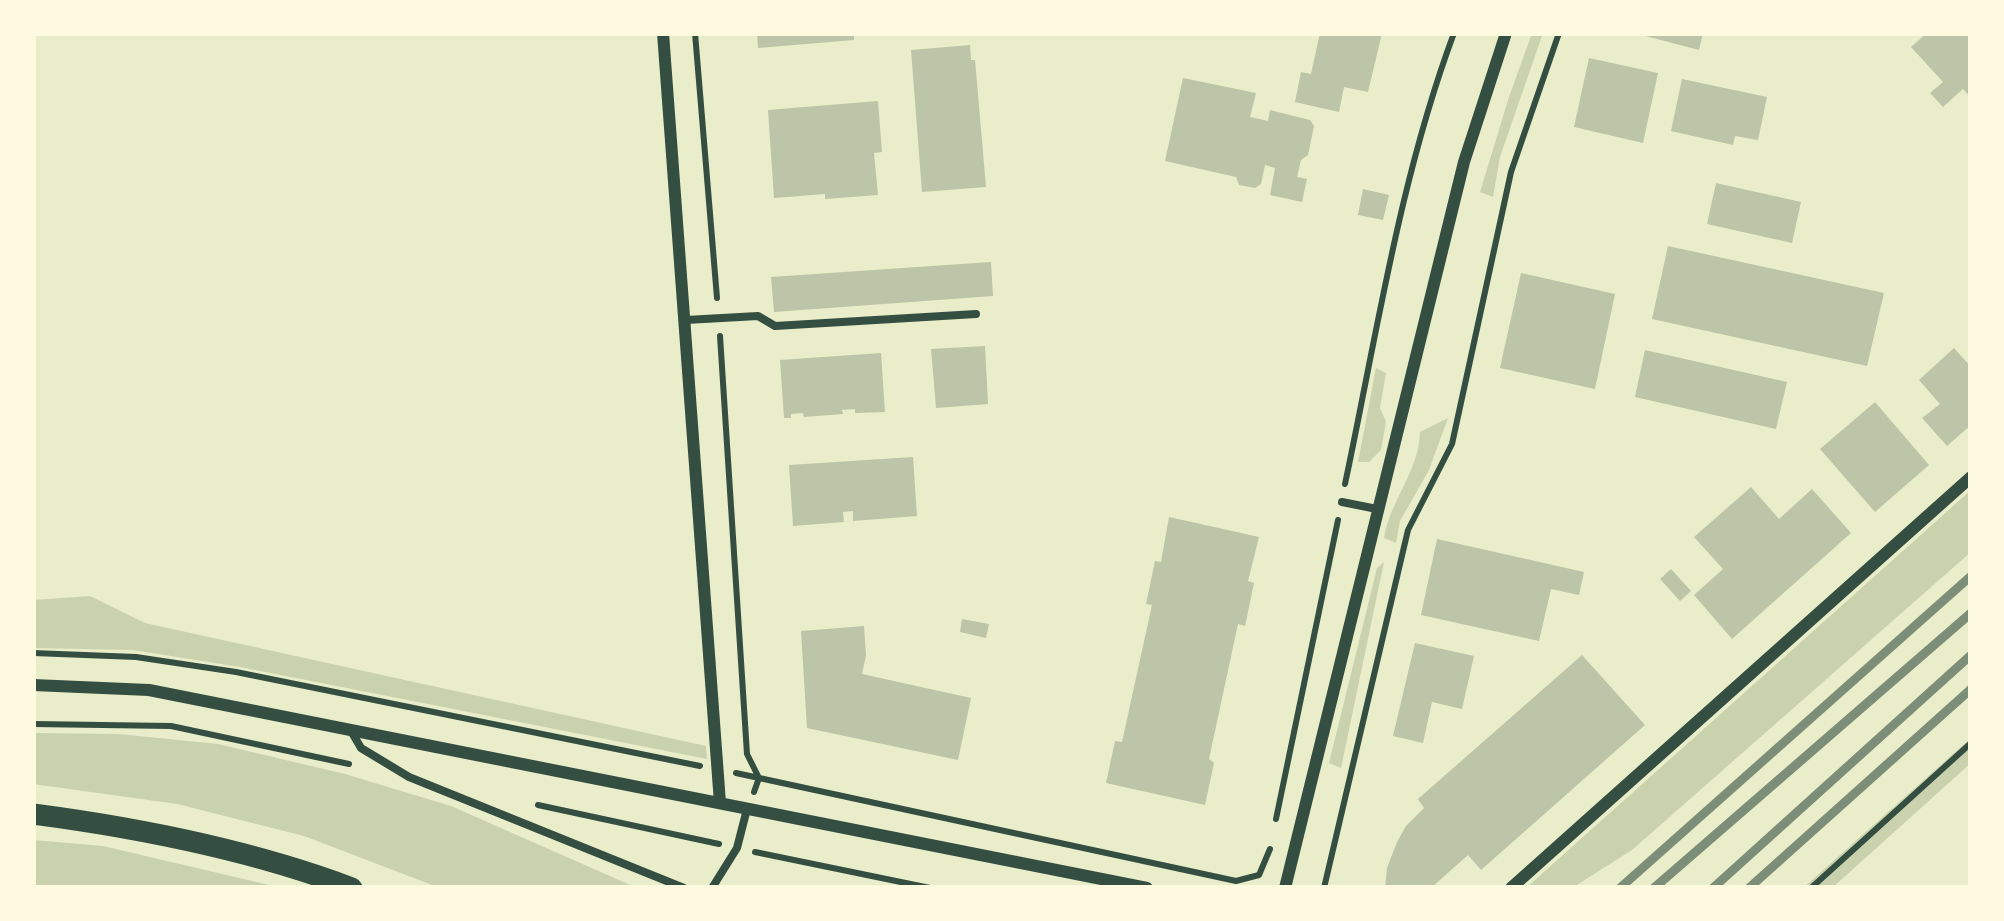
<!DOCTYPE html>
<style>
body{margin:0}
#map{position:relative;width:2004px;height:921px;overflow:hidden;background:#e9edc9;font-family:"PT Sans",sans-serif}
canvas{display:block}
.frame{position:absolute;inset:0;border:36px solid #fefae0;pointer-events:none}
</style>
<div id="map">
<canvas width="2004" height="921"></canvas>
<div class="frame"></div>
</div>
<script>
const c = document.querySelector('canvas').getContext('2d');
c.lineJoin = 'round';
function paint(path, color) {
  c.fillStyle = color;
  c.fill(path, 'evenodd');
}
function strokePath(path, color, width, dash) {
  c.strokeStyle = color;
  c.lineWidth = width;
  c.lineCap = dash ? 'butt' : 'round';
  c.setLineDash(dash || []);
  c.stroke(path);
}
paint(new Path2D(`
 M1532,33H1543L1500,157L1493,197L1480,192L1509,97Z
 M1376,368L1386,373L1380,408L1386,422L1381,450L1369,462H1358Z
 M1448,418L1429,470L1400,521L1396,543L1384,538C1390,500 1419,472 1420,432Z
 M1971,490V552L1632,850L1572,888H1526Z
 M1384,562L1341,768L1329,763L1377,568Z
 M90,596L145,623L706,746L707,759L240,667L133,650L33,648V600Z
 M33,733L119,734L218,744L345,774L451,806L637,888H440L304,836L177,804L33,784Z
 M1971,738V763L1832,888H1803Z
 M33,840L103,846L282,888H33Z`), '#cad2ad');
paint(new Path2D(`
 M757,33H854V40L758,48Z
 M1320,33H1382L1368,92L1344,87L1339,112L1295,102L1301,72L1311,74Z
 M1634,33H1703L1699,50Z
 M1927,33H1971V98L1963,89L1943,107L1930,93L1943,82L1911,47Z
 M970,45L971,60H975L986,187L922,192L911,50Z
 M1589,58L1658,73L1643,143L1574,127Z
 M1183,78L1256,93L1250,117L1268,121L1270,110L1310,120L1314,126L1308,155L1301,160L1297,177L1307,179L1302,202L1270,195L1275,168L1265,165L1261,184L1255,188L1239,185L1236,177L1165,161Z
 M1682,79L1767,97L1758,140L1735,136L1733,145L1671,131Z
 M878,101L882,152L874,153L878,195L825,199V194L774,198L768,110Z
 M1716,183L1801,202L1792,243L1707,224Z
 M1363,189L1389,195L1383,220L1358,215Z
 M1668,246L1884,293L1867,366L1652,319Z
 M991,262L993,296L774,312L771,277Z
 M1521,273L1615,294L1595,389L1500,368Z
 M985,346L988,404L936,408L931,349Z
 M1954,348L1971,367V425L1947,446L1922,418L1940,404L1919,380Z
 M1645,350L1787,382L1776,429L1635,397Z
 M881,353L885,412L855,413V409L842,410L843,414L804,417L803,413L791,414V418H784L780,360Z
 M1875,402L1929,465L1875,512L1820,449Z
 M913,457L917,516L853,521V511L843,512L844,522L793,526L789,465Z
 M1751,487L1779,519L1812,489L1851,533L1732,639L1694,595L1723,569L1694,537Z
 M1169,517L1259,537L1248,581L1254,583L1245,626L1238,624L1209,759L1214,763L1205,805L1106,783L1115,741L1122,742L1152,605L1146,604L1155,561L1161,562Z
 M1437,539L1584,572L1579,595L1551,589L1539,641L1421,615Z
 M1671,569L1691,591L1680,601L1660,579Z
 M962,619L989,624L986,638L960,632Z
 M864,626L866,656L862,674L971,698L958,760L807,728L801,631Z
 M1415,643L1474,656L1462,709L1432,702L1423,743L1393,736Z
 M1582,655L1645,725L1481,870L1468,855L1431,888H1385L1387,868L1397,842L1406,826L1424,808L1418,799Z`), '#bcc5a7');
strokePath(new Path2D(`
 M695,33L717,298
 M720,336L747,754L759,778L754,792
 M1345,484C1377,333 1400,178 1454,33
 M33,653L136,657L236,672L700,766
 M33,724L171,726L349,764
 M736,773L1236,881L1259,875L1270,849
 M538,805L719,844
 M1276,819L1338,520
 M755,852L930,888
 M1324,888L1408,530L1452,444L1511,172L1559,33
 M1811,888L1971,743`), '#344e41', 6);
strokePath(new Path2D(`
 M686,320L758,316L775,326L976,314
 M1342,502L1377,509
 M351,731L361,748L409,777L684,888
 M712,888L737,848L747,809`), '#344e41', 8);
strokePath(new Path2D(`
 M663,33L720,803
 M33,685L149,690L1147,888
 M1285,888L1464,162L1506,33
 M1511,888L1971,477`), '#344e41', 12);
strokePath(new Path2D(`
 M33,814C140,828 251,850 352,888`), '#344e41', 21);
strokePath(new Path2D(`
 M1620,888L1971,576
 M1654,888L1971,613
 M1713,888L1971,655
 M1749,888L1971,689`), '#7c8e77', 9);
</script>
